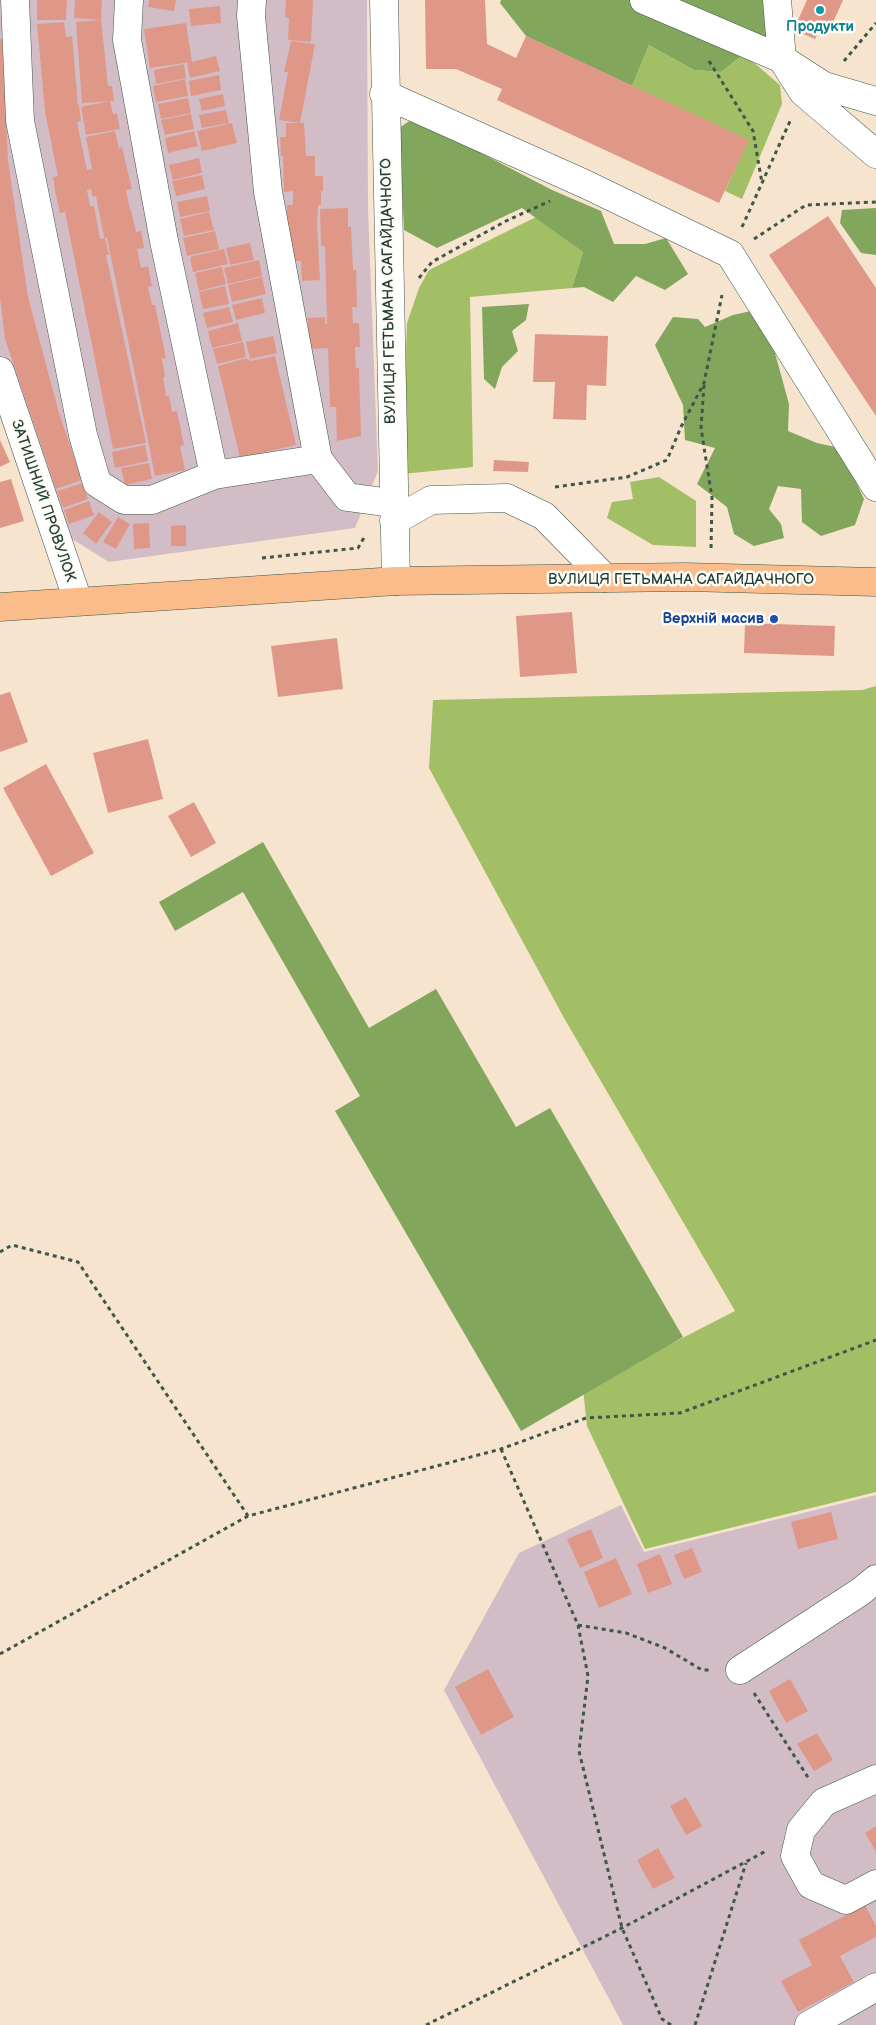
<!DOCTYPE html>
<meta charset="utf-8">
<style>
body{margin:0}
canvas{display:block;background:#f7e4ce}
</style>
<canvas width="876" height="2025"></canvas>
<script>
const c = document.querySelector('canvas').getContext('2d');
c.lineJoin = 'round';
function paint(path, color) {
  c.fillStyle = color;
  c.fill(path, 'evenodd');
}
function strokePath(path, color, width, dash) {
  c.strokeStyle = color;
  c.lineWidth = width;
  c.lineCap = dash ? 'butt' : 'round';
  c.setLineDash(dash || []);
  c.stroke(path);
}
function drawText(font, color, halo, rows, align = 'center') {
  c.font = font + ' "Balsamiq Sans",sans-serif';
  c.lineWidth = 5;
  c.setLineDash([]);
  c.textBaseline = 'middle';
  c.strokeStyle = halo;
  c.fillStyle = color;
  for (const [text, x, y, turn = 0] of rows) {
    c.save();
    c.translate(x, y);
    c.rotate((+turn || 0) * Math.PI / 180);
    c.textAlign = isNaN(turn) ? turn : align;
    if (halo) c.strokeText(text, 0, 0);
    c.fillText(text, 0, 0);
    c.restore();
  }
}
paint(new Path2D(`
 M0,0H367L368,208L378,471L355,528L109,562L64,534L0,360Z
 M876,1495V2025H623L444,1690L519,1553L621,1505L644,1552Z`), '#d2bdc7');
paint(new Path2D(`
 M649,45L694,70L721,72L744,54L780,85L782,104L742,199L725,191L748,140L632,86Z
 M536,217L583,252L572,288L470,297L473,467L402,474L407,323L419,288L429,270Z
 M659,477L696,501V547L653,545L607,518L612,502L633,499L630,482Z
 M876,686V1492L645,1549L587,1426L583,1389L735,1311L564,1018L429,768L433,700L862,690Z`), '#a3bf66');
paint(new Path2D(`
 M501,0H769L773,31L721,72L694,70L649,45L632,86L526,36L500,3Z
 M414,118L552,190L601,211L614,244H645L666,238L688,274L665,290L636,276L613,302L584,287L572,288L583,252L522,208L437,248L404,230L399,128Z
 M876,208V255L861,253L840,223L842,210Z
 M529,304L526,320L512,331L518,351L502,367L495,389L484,379L482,307Z
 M751,311L767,324L789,404L788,431L817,443L840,448L864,499L855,525L821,536L802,522L801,489L778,486L769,509L781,524L784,538L754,546L734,534L727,507L697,484L715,448L685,440L683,405L655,345L673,317L698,319L705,327L733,315Z
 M263,842L369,1028L436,989L516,1127L550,1108L683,1337L521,1431L335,1111L360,1096L243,892L175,931L159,902Z`), '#82a65b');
paint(new Path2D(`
 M37,0H67L66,20H37Z
 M75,0H102L101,19L108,86H112L114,101L82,103L76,22L100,20L74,18Z
 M149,0H176L174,11L148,7Z
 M286,0H313L311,42L288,40L289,18L285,17Z
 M425,0H485L487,44L516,58L526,36L749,140L719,203L497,100L502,89L456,69H426Z
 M807,0H843L827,36L818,33L815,39L801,33L805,24L798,20Z
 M220,6L221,23L191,26L189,9Z
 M64,22L66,37L72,36L78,105L67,107L79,105L81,121L77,122L87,170L92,169L86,137L115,131L119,148L122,147L132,189L126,190L130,210H131L136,232L141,231L144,248L137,249L141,268L148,266L152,286L148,287L152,305H155L166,358L133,365L107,238L104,237L96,196L93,197L91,189L87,190L90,206H94L100,239L105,238L109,255H106L146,443L113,449L65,212L60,213L56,196L53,177L58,176L45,111L37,24Z
 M186,23L192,62L150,68L144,29Z
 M0,39H2L8,160L28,297L59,413L82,480L56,489L5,339L0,298Z
 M291,41L315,44L300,123L279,120L288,72H284Z
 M216,56L220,71L190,78L187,63Z
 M184,64L186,78L156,84L154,70Z
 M219,75L221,90L191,96L189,81Z
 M185,79L188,96L156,102L153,86Z
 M223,94L225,106L202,111L199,99Z
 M188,98L191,113L161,119L158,104Z
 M110,101L113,114L117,113L120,129L86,135L81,107Z
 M226,110L229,123L202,128L199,115Z
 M191,114L194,129L165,135L161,120Z
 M232,123L237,143L202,151L197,131Z
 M286,123H304L306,156H315V176H323V191H321V205H318L317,225L320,280L302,281L301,261H290V226H287V205H293V191L284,192L283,156H281L280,137H286Z
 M194,131L198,146L168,153L165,138Z
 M199,158L202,173L173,180L169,165Z
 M202,175L205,189L176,196L172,181Z
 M207,196L210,211L180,217L177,202Z
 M348,208V227H351L353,270H356L357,307H352L353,323H359L360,347H355L356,368H359L361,436L337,441L336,407H330L328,348L309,349L308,318L325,317V324H327L325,246H321L320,209Z
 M209,212L214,230L184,236L180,219Z
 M828,216L876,288V416L769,255Z
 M215,231L219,249L187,256L183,238Z
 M250,243L254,260L230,265L226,248Z
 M224,249L228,264L193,272L190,257Z
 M259,260L262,276L228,284L224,268Z
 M222,267L226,284L199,291L195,273Z
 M262,277L266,294L232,302L228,285Z
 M225,286L229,304L203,309L199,292Z
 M262,298L265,313L236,320L232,305Z
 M229,307L233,322L207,328L203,313Z
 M238,323L242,341L212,348L208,331Z
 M535,334L608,336L606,386L587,385L586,420L553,419L555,382H533Z
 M273,336L277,353L250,359L246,342Z
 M243,342L246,357L217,364L213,349Z
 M275,356L296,445L240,458L218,366L246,358L250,361Z
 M162,359L165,377H163L166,396H169L172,412L177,411L184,445L180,446L185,470L155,476L133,365Z
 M0,440L10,462L0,467Z
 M145,445L148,461L115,468L112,452Z
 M494,460L529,462L528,472L493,471Z
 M149,463L152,479L125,485L121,468Z
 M11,479L24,521L0,528V482Z
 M83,483L88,499L63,508L57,491Z
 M89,501L94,515L69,524L64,510Z
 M99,512L112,522L96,544L83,533Z
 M118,517L130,524L116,549L103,542Z
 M149,523L150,548L134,549L133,524Z
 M186,525V546H171V526Z
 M572,612L577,673L520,677L516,616Z
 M745,623L835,626L834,656L744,653Z
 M337,638L343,689L278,697L271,646Z
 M10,692L28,742L0,752V695Z
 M148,739L163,799L108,813L93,753Z
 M46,764L94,853L51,876L3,788Z
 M194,802L216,843L191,857L168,816Z
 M831,1512L838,1539L798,1549L791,1522Z
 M591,1529L603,1558L580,1568L567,1539Z
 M692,1548L702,1572L684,1579L674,1555Z
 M660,1554L672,1584L648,1593L637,1564Z
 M616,1558L632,1594L599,1608L584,1572Z
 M488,1669L514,1717L481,1735L455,1687Z
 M790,1679L808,1711L786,1723L769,1691Z
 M817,1733L833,1760L814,1771L797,1744Z
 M686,1797L702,1826L686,1835L670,1806Z
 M876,1826V1852L865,1833Z
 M658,1848L675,1878L653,1889L637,1860Z
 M865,1905L876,1926V1937L840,1956L854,1982L798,2012L781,1981L812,1965L799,1940Z`), '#df9888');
const minor = new Path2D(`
 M15,0L20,121L83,435L97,483L124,500H152L214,475L318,459
 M129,0L127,40L164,241L214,475
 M252,0L251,16L268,192L318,459L347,497L384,502L393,501
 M384,0L396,581
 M644,0L782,59L824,86L876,101
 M777,0L782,59L803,92L876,154
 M384,94L585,184L730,254L876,487
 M0,371L78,601
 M394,521L431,500L507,498L544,516L605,578
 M740,1670L860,1592L876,1579
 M876,1779L824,1802L801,1830L795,1856L811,1885L846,1900L876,1884
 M809,2025L876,1987`);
const major = new Path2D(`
 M0,607L396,581L686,577L876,582`);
strokePath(minor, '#3f564b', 29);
strokePath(major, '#3f564b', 29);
strokePath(new Path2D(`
 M709,61L753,131L762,183
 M844,61L876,23
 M742,227L791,119
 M754,239L806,205L876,202
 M419,278L432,262L506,221L550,201
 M704,385L701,428L712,498L711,550
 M555,487L627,477L667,460L681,427L704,383L722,295
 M262,558L358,548L365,536
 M0,1252L12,1245L78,1262L248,1516
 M501,1449L578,1625L588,1676L579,1751L622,1928L662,2019L671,2025
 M578,1625L626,1633L665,1648L702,1670H711
 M0,1654L248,1516L501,1449L586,1418L680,1413L876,1340
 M754,1693L809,1779
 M426,2025L622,1928L766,1851
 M695,2025L746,1863`), '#3f564b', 3, [4, 4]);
strokePath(minor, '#fff', 28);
strokePath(major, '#f9bc8a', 28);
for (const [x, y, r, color] of [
 [820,10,5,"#0f9aa8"],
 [774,619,5,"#1a4fb4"]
]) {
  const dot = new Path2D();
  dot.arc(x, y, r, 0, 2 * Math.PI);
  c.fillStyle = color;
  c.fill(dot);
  strokePath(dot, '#fdfcf7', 2);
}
drawText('bold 15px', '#0d838f', '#fdfcf7', [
 ["Продукти",820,27]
]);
drawText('15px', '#1f3d34', '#fdfcf7', [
 ["ВУЛИЦЯ ГЕТЬМАНА САГАЙДАЧНОГО",389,291,-91],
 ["ЗАТИШНИЙ ПРОВУЛОК",43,501,71],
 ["ВУЛИЦЯ ГЕТЬМАНА САГАЙДАЧНОГО",681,580]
]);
drawText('bold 15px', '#164399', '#fdfcf7', [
 ["Верхній масив",764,619]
], 'right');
</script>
